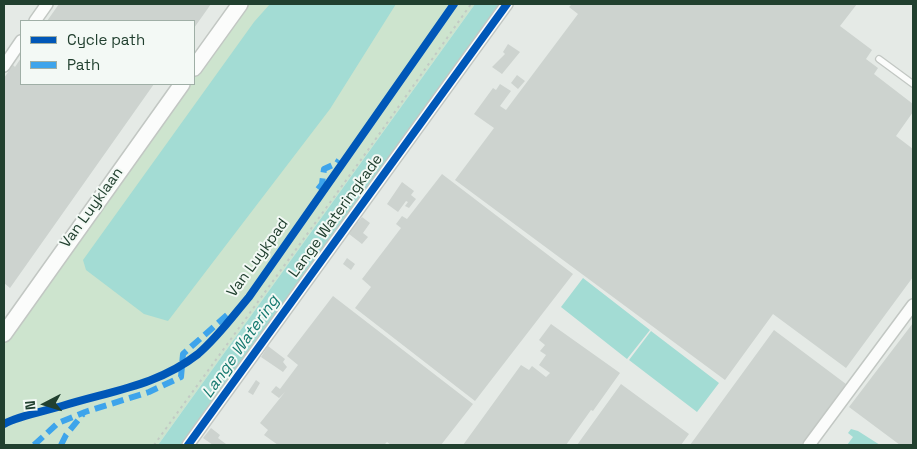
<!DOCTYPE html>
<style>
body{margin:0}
#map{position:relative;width:917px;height:449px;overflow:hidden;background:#e5eae6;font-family:"Space Grotesk",sans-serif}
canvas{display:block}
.frame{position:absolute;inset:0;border:5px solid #21402f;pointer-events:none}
.legend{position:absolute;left:20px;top:20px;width:175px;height:65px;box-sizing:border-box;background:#f3f9f5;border:1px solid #9fafa6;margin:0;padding:6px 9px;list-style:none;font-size:15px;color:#21402f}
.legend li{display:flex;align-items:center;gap:10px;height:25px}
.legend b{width:25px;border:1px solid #9fafa6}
.north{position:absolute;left:20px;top:379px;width:50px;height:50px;-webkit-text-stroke:4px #f3f9f5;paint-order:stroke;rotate:265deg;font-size:14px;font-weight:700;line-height:20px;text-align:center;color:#21402f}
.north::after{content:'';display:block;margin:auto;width:18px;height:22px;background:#21402f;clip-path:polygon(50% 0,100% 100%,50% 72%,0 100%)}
</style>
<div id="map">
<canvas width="917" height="449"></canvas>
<div class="frame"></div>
<ul class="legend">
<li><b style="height:6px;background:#0057b8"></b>Cycle path</li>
<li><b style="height:6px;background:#3ea4eb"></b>Path</li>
</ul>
<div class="north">N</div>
</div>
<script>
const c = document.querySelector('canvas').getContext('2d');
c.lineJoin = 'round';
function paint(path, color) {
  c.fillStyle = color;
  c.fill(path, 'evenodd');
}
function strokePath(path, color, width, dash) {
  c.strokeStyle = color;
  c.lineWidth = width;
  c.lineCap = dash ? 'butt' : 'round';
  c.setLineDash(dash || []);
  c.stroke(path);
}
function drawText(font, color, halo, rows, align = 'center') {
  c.font = font + ' "Space Grotesk",sans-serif';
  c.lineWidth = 4;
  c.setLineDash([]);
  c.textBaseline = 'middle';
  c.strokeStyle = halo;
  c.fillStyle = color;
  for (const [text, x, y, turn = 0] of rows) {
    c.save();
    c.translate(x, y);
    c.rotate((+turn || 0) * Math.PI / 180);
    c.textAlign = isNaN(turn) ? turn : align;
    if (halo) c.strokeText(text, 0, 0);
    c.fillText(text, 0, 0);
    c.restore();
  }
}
paint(new Path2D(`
 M248,4H475L158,445H4V345L189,84H194V78L239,14Z`), '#cde4ce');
paint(new Path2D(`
 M270,4H396L330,109L168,321L144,314L86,270L83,260L254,22Z
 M475,4H502L183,445H158Z
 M583,278L650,330L627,359L561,307Z
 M651,331L719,383L697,412L629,360Z
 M851,429L858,431L880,445H847L853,437L848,433Z`), '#a3dcd4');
paint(new Path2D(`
 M59,4H211L194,28V21H47Z
 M572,4L585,5L586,4H857L840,26L872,50L866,59L878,68L874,74L913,104V112L896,136L913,149V277L846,368L773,314L725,380L455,180L494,128L474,114L493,88L496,90L500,84L511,91L500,106L506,110L578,14L569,7Z
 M508,44L520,52L502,74L492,67L505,54L503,52Z
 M21,58V84H154L10,288L4,283V78L13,65L15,67Z
 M517,75L525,81L518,89L511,83Z
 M442,174L573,274L475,401L355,308L371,287L362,279L401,228L396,224L402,216L407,219Z
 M402,182L414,191L411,195L416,199L409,208L405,206L408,202L406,201L398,212L387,204Z
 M362,217L370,223L363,233L368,237L362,244L349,234L354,227L352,225L354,222H358Z
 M347,258L355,264L351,270L343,264Z
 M333,296L473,404L441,445H391L387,442L384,445H278L264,435L268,430L260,423L285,392L279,398L271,392L276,386L280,389L298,365L287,356Z
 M913,323V445H900L849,407Z
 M551,324L620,373L593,411L591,410L566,445H463L521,365L529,370L532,366L546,377L550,373L539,365L546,355L540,351L545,345L539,340Z
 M774,330L846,384L801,445H690Z
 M268,346L285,359L283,362L287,367L283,372L261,357Z
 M256,380L260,383L253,395L248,392Z
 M621,384L689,434L681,445H577Z
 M211,428L220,435L218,438L226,444L225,445H213L203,438Z`), '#cdd3cf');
const service = new Path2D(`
 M879,59L913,84`);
const minor = new Path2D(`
 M35,21L47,4
 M4,66L21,41
 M188,445L507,4
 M809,445L913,305`);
const tertiary = new Path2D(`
 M194,68L240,4
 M4,334L182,84`);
strokePath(service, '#c2c7c3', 8);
strokePath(minor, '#c2c7c3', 14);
strokePath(tertiary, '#c2c7c3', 18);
strokePath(new Path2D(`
 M154,445L363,157L471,4`), '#c2cac4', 2, [2.5, 4]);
strokePath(service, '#fbfcfb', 5.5);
strokePath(minor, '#fbfcfb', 11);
strokePath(tertiary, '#fbfcfb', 15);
strokePath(new Path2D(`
 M318,189L322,184L324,169L337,163L339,160
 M34,445L58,423L85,412L149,392L181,377L183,354L227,315
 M61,445L66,435L83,414`), '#3ea4eb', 6, [12, 6]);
strokePath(new Path2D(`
 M4,424C18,416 45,411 62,406C110,391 157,386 198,354C217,338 233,316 249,297L454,4
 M188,445L507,4`), '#0057b8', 8);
drawText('15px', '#21402f', '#f3f9f5', [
 ["Van Luyklaan",92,208,-54],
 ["Lange Wateringkade",336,216,-54],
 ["Van Luykpad",258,258,-54]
]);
drawText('italic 16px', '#177a70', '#f3f9f5', [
 ["Lange Watering",241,347,-55]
]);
</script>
